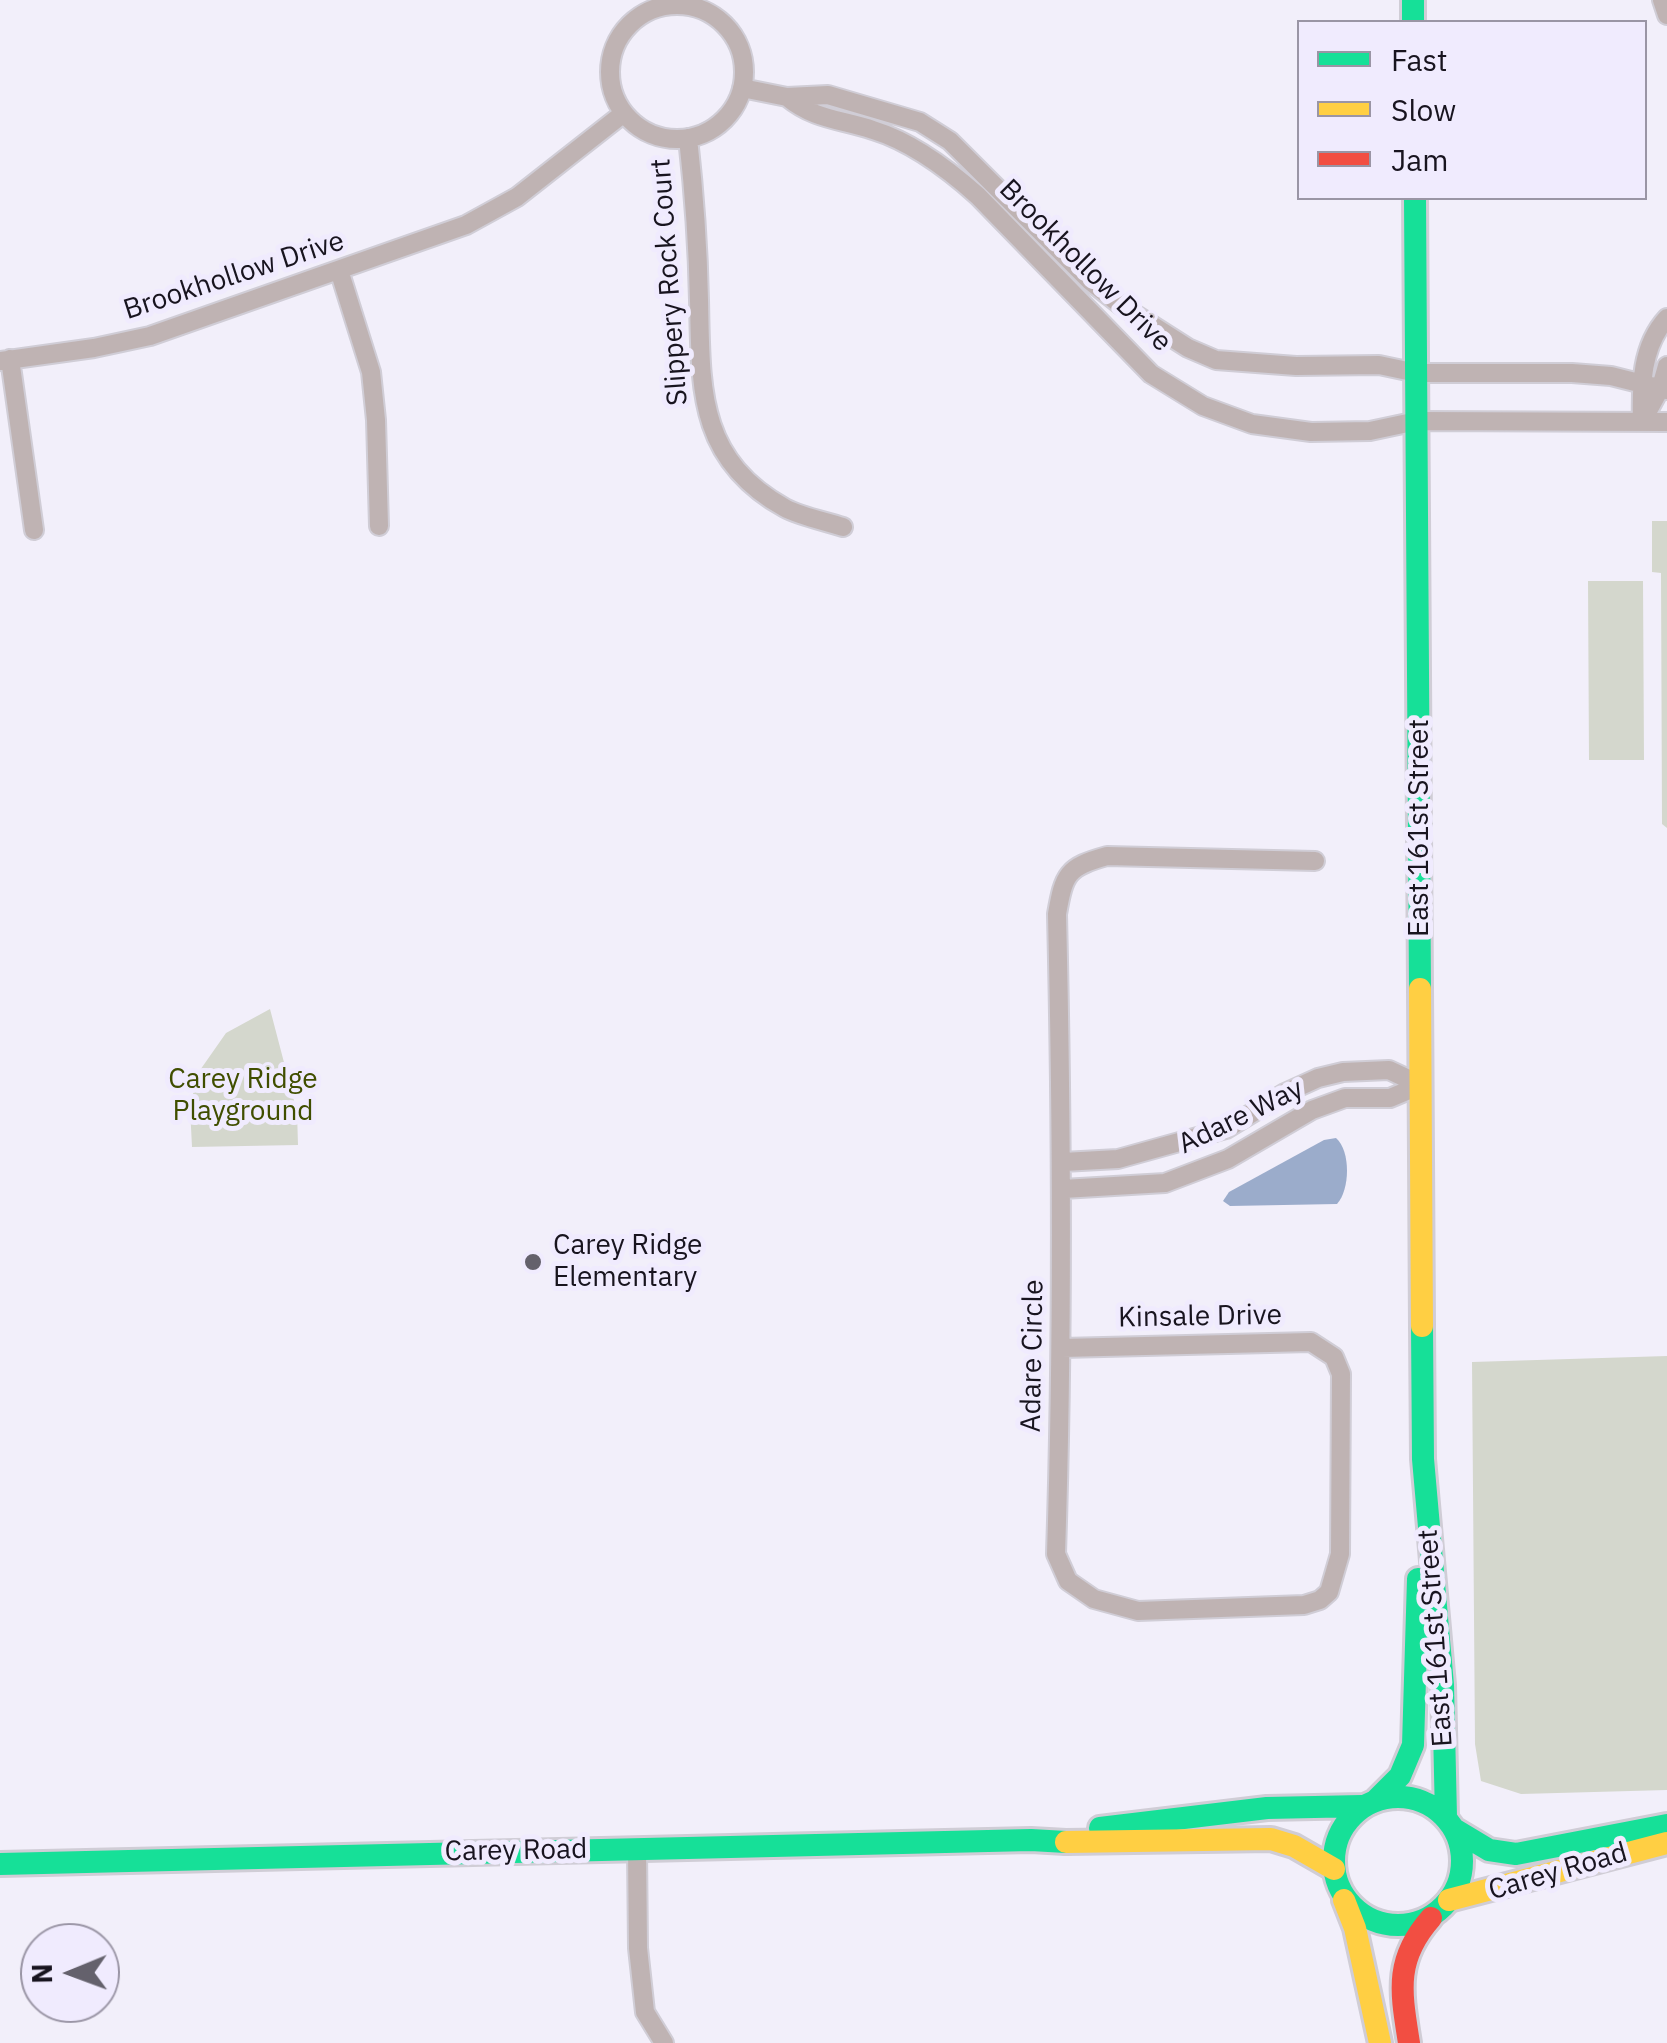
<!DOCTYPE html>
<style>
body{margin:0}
#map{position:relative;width:1667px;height:2043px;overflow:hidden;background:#f2effa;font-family:"IBM Plex Sans",sans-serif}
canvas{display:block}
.legend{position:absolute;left:1297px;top:20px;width:350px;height:180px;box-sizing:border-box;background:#f0ebfe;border:2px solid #9a95a5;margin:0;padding:12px 18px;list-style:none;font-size:30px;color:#18141f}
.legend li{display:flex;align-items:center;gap:20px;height:50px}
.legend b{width:50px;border:2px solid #9a95a5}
.north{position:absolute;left:20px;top:1923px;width:100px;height:100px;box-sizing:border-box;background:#f0ebfe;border:2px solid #9a95a5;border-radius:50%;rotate:269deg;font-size:28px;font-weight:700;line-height:40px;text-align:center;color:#18141f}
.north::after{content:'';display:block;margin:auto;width:35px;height:45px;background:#64616c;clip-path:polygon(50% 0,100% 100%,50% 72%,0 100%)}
</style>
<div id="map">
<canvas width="1667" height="2043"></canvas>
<ul class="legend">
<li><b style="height:12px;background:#16e098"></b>Fast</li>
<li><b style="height:12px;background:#ffcf43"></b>Slow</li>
<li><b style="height:12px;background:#f24e42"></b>Jam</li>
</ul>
<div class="north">N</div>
</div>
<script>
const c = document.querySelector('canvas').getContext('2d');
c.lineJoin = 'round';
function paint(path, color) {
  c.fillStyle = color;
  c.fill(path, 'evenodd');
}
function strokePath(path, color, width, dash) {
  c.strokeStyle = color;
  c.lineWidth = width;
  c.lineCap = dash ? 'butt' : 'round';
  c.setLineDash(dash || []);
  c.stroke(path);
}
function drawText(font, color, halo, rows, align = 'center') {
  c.font = font + ' "IBM Plex Sans",sans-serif';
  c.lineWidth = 10;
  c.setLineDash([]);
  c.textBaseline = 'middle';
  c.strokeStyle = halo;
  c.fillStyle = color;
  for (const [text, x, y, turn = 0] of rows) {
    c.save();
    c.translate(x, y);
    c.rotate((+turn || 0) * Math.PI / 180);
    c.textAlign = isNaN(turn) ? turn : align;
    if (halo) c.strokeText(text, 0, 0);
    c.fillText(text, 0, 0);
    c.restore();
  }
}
paint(new Path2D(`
 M1652,521H1667V828L1662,824L1661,573L1652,572Z
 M1588,581H1643L1644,760H1589Z
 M270,1009L297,1112L298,1145L192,1147L190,1107L198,1073L226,1033Z
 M1667,1356V1790L1521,1794L1481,1781L1475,1744L1472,1362Z`), '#d4d7cd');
paint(new Path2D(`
 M1336,1138C1351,1151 1350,1190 1337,1204L1230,1206L1223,1201L1229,1192L1324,1140Z`), '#9baccb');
const street = new Path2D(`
 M1662,0L1667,15
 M610 72a67 67 0 1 1 134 0a67 67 0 1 1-134 0Z
 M742,88L787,97L828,95L920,122L950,141L1090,281L1122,306L1188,348L1216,360L1296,366L1379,365L1417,373H1572L1611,376L1667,390
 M787,97C815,120 840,119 873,130C912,142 948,169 978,196L1151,374L1203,406L1252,424L1311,432L1370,431L1417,421L1667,422
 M688,138C694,192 698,246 699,300C701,388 697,459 785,508C802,517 825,521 843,527
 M339,270L371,372L376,420L379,526
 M10,359L34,530
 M0,361L94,348L150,336L466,225L517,197L624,113
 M1643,420L1661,387L1667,366
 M1642,422C1641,386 1641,346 1667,318
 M1063,1162L1118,1159L1226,1129L1285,1093L1318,1078L1343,1072L1389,1070L1421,1085
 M1063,1189L1165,1183L1228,1159L1312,1110L1345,1098H1390L1421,1085
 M1062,1348L1311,1342L1334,1357L1341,1374L1340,1554L1329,1592L1320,1600L1304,1605L1138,1611L1094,1599L1068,1581L1056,1554C1063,1340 1062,1128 1057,914C1064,874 1067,867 1107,856L1315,861
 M637,1849L638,1948L645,2012L664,2043`);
const fast = new Path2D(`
 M1413,0V22
 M1415,198L1420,989
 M1422,1326L1423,1459L1443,1685L1446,1817
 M1334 1861a64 64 0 1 1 128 0a64 64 0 1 1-128 0Z
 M1376,1800L1400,1776L1413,1745L1418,1579
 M1100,1828L1267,1808L1362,1806
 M1454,1829L1489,1850L1516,1854L1667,1825
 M0,1864L1031,1840L1066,1842`);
const slow = new Path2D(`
 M1420,989L1422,1326
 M1066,1842L1271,1839L1294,1846L1334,1869
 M1344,1900L1355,1928L1380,2043
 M1449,1900L1667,1843`);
const jam = new Path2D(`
 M1409,2043C1401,1992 1394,1960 1431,1918`);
strokePath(street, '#d0cdd6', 22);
strokePath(fast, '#d0cdd6', 28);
strokePath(slow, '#d0cdd6', 28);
strokePath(jam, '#d0cdd6', 28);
strokePath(street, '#bfb3b3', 18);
strokePath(fast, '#16e098', 22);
strokePath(slow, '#ffcf43', 22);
strokePath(jam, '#f24e42', 22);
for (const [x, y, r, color] of [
 [533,1262,10,"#64616c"]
]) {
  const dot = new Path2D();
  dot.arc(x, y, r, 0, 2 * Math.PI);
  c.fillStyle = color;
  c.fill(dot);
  strokePath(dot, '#f0ebfe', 4);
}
drawText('28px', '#18141f', '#f0ebfe', [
 ["Brookhollow Drive",1085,266,45],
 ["Brookhollow Drive",234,276,-18],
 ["Slippery Rock Court",670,282,-94],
 ["East 161st Street",1420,828,-90],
 ["Adare Way",1241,1117,-26],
 ["Kinsale Drive",1200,1317,-1],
 ["Adare Circle",1033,1356,-89],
 ["East 161st Street",1436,1638,-94],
 ["Carey Road",516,1851,-1],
 ["Carey Road",1558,1872,-16]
]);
drawText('28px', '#404e00', '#f0ebfe', [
 ["Carey Ridge",243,1080],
 ["Playground",243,1112]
]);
drawText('28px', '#18141f', '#f0ebfe', [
 ["Carey Ridge",553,1246],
 ["Elementary",553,1278]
], 'left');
</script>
